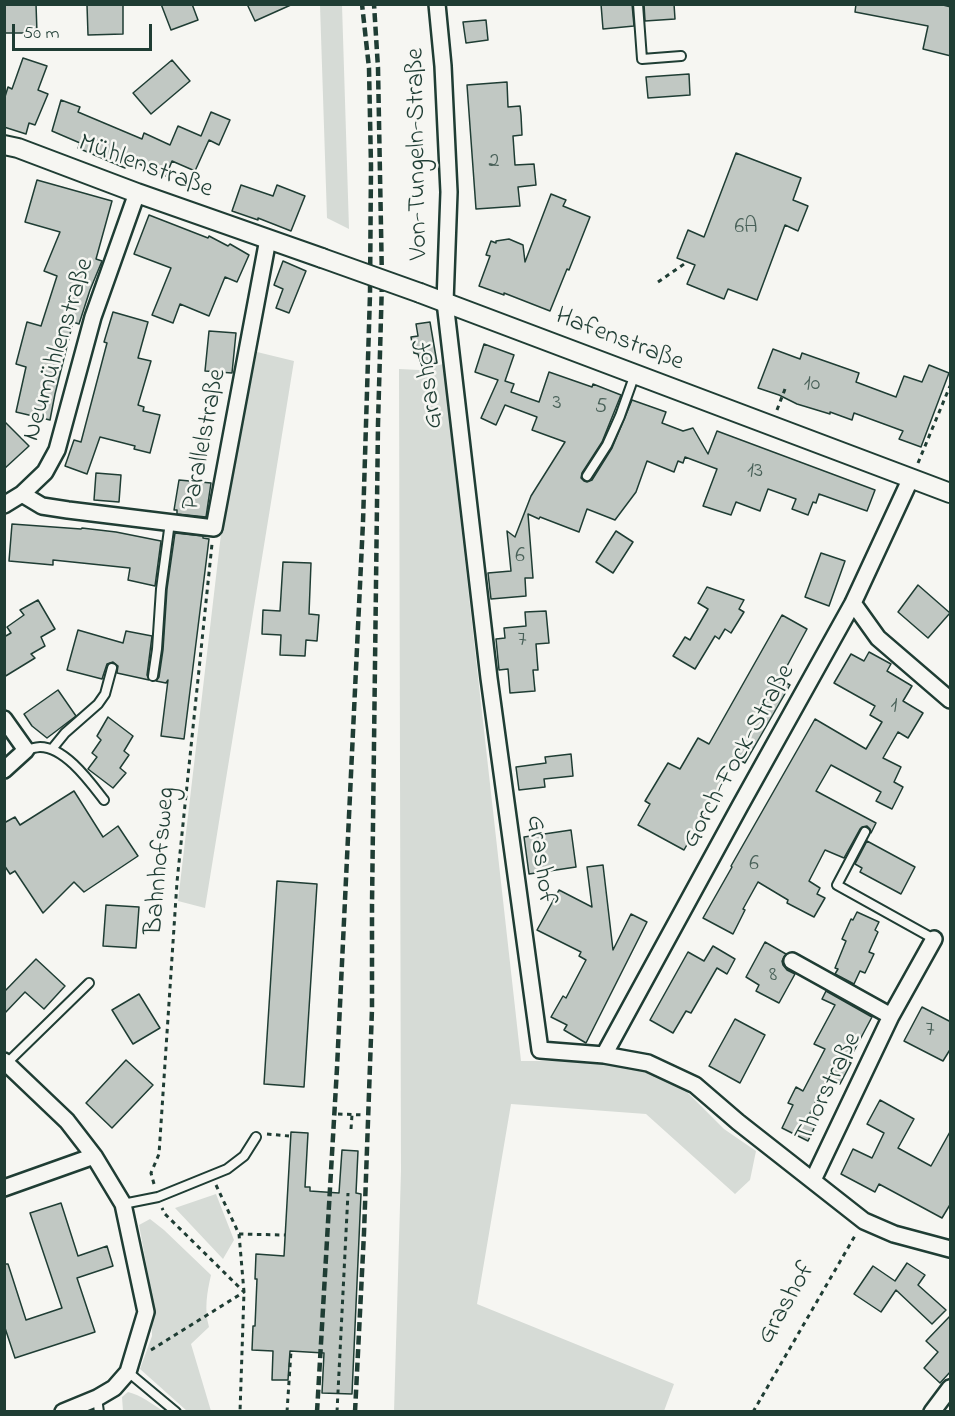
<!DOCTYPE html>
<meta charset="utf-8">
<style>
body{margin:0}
#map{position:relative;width:955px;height:1416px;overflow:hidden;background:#f6f6f2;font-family:"Indie Flower",sans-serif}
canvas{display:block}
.frame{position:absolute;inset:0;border:6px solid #1f3d34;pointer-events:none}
.scale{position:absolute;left:12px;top:24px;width:140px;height:27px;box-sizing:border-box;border:3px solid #1f3d34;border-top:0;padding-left:8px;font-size:18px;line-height:21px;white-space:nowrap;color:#1f3d34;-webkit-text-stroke:4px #f6f6f2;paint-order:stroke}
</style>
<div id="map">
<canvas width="955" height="1416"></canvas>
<div class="frame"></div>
<div class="scale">50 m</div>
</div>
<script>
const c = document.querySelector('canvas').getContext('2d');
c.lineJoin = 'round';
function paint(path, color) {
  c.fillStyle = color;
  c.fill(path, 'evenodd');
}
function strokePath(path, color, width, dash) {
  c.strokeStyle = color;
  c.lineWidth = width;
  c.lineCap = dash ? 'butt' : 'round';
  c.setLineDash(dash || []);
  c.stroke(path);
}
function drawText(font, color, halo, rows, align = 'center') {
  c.font = font + ' "Indie Flower",sans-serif';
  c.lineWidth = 5;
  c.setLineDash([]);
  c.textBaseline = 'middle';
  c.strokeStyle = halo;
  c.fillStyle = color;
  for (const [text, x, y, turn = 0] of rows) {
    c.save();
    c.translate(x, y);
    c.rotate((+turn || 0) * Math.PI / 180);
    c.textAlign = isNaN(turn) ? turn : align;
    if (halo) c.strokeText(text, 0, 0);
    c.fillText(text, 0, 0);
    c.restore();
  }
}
paint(new Path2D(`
 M320,5H342L349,229L327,218Z
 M257,352L294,361L205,908L178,901L221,534Z
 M443,364L521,1061H604L671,1076L724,1129L756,1151L750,1180L735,1194L646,1114L511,1104L477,1304L674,1384L664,1411L394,1412L401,1171L399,369L420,370Z
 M216,1194L234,1240L223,1259L175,1208Z
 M150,1219L164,1230L211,1275C207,1292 204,1310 209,1327L191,1344L211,1411H187L140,1369L152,1336L151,1290L139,1225Z
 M128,1392C141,1395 152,1404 163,1411H123L122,1397Z`), '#d6dbd6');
const building = new Path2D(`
 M4,4H36L37,33H4Z
 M161,4H192L198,20L171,30Z
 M247,4H293L255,21Z
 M601,4H632L634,26L603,29Z
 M644,4H674L675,19L645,21Z
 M856,4H939L951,7V56L923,49L928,26L855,12Z
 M87,5H123V34L88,35Z
 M486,20L488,40L466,43L463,22Z
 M23,58L47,66L38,90L48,94L35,125L29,123L26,134L4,127V100L8,87L12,89Z
 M172,60L190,81L151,114L133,93Z
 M689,74L690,95L648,98L646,77Z
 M507,82L508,107L520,106L521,115L522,135L513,136L515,165L534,164L536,185L518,187L520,206L476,209L467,85Z
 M61,100L80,107L78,112L142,139L144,133L170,145L178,126L201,136L211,112L230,120L219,145L209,140L195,171L172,161L166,176L128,159L125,168L78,148L80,143L52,131Z
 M736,153L801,178L793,200L808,206L798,231L785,225L757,300L728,289L724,299L687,284L695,265L677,258L688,230L704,237Z
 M37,180L112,201L96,259L102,261L90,290L79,324L73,322L55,394L50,420L16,412L26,367L16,364L27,322L41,326L57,276L44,271L60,232L25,222Z
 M241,185L273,196L277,185L305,196L291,231L258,218V220L232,211Z
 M551,194L566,200L563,206L590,217L569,270L567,269L550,311L504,293V295L479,286L490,256L486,255L491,241L496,243V241L509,239L523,245L525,262Z
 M149,215L208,238L209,236L228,246L230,244L249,255L237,282L225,277L209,316L180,304L173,323L152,315L171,268L134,254Z
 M283,261L306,271L289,313L276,308L283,289L274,285Z
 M113,312L148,322L138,358L151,361L138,405L144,407L143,411L160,415L150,453L134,449L135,446L100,437L87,474L65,466L74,440L81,442L107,343L104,342Z
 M430,322L437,363L422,366L418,354L414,353L411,337L418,336L416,324Z
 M209,331L236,333L232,373L205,371Z
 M484,344L514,355L505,381L514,384L511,392L539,402L549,372L592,387L593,384L621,395L602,442L582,473L581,478L584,481L587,482L592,480L612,448L632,400L666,412L662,423L683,431L693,428L708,454L717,431L875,490L867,511L819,494L816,503L813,502L808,515L792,509L796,499L768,489L760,511L736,502L731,515L703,506L717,469L685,457L683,463L678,461L674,472L647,461L636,492L615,520L587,509L579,532L540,517L539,519L528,514L533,578H525L526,596L491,599L488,573L511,571L507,531L515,537L531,496L565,442L532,430L537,417L505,405L496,425L481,418L498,380L475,372Z
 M773,349L800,359L802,353L859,373L856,382L896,397L904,376L922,382L929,365L949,373L921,447L899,439L903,431L854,413L852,420L830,412V414L797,404L779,395L758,388Z
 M4,421L29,446L4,469Z
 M96,473L121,475L119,502L94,500Z
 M179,480L211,483L206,517L177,514V510H174Z
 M12,524L81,529L82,528L116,532L161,541L155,586L128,580L130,568L53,560V565L9,561Z
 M616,531L633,542L613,573L596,562Z
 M175,533L203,536V538L209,539L184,739L161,736L168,680L166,683L156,681L159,677L163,650L167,589Z
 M821,553L845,561L829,606L805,597Z
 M283,562L311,563L309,614L319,615L317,641L306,640L305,656L280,655L281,635L262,634L263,610L280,611Z
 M918,585L950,613L928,638L898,612Z
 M707,587L744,600L739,609L744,612L731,633L725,629L719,639L715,636L695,669L673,656L685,637L690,640L708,609L698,603Z
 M38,600L55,629L41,637L45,646L31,654L35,658L4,677V637L11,633L7,627L24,615L20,610Z
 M546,611L549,643L536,644L538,670H533L535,691L510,693L508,669L499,670L496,639L505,638L504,628L526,626L525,612Z
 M782,615L807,629L780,679L790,685L745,763L736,758L684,850L638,825L650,804L645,801L668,763L680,769L698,738L709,744Z
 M78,630L123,643L126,631L152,636L147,675L149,680L117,673L118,666L113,662L107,664L102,679L67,670Z
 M869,652L891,664L887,671L912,686L903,701L923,713L908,738L898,732L883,758L901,767L894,782L903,787L892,809L876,801L881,792L831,765L816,791L876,823L871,833L870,829L867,826L862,827L860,829L844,858L825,850L809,881L820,888L817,894L825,898L814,917L787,903L788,900L758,882L743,909L745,910L733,934L703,918L732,867L731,866L815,719L866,749L882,722L870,715L875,706L834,683L851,654L864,661Z
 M58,690L76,716L47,738L32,726L24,714Z
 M108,717L133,736L124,751L129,755L120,768L126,773L113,788L88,769L97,757L92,753L101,740L97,736Z
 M571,754L573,776L544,779L545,787L519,790L516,767L546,763L545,757Z
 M74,791L103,837L118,826L138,856L84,892L74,882L43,913L15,871L10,874L4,865V823L15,817L20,825Z
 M571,830L576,867L529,874L524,837Z
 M867,841L915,867L901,894L860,872L862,868L855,864Z
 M603,865L613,950L631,914L647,922L586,1043L564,1030L567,1025L551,1017L563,996L566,998L586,960L579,956L581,952L537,930L559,890L592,907L587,867Z
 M277,881L317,884L304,1087L264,1084Z
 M106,905L139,907L136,948L103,946Z
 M857,912L879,922L875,930L878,932L869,952L874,954L865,973L860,971L854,984L835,974L838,969L835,968L846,941L842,939L851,919L853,920Z
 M765,942L786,954L782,961L783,965L787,970L795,974L779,1003L756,991L759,985L746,977Z
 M713,946L735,959L727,974L717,968L691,1013L686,1011L673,1033L650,1020L688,952L704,961Z
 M36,959L65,986L44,1009L25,992L4,1014V992Z
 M826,991L872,1017L848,1062L851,1063L840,1084L828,1077L810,1113L819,1118L808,1141L782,1128L793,1105L788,1103L796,1087L803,1091L825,1049L814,1044L835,1005L822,999Z
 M139,994L160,1028L133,1044L112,1010Z
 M922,1007L951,1022V1048L943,1061L904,1041Z
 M735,1019L765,1035L740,1083L709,1066Z
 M126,1060L153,1085L112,1128L86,1103Z
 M880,1100L914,1119L898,1148L931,1166L951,1130V1203L942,1218L879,1184L875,1192L841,1174L853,1149L872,1158L884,1133L867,1124Z
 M291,1132L308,1133L305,1187H310V1191L339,1193L342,1150L358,1151L356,1193L361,1194L352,1394L322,1393L324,1353L290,1351L288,1380H272L273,1351L252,1350L253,1326H255L257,1279H255L256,1254L284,1256Z
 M61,1203L78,1256L107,1246L113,1266L77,1278L95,1332L15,1358L4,1325V1264H8L26,1320L62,1308L30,1213Z
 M907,1263L925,1275L918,1285L946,1310L932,1324L896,1290L881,1312L854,1294L873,1266L895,1281Z
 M951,1315V1371L940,1383L924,1368L938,1352L926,1341Z`);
paint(building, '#c1c8c3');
strokePath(building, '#1f3d34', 1.5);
const service = new Path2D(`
 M638,4L642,59L681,56
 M587,476L607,445L620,416L635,374
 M153,676L157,649L161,589L170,522
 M52,749L65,733L98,704L105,694L112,668
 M26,750C31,749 36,747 40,747C65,747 90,782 104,800
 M865,832L837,885L934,939
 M7,1063L89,983
 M123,1204L158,1197L227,1169L244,1156L256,1137
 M128,1372L176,1412
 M97,1398L99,1412`);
const minor = new Path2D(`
 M437,4L443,66L449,192L445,302L489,678L540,1050L604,1055L648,1063L695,1085L738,1122L864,1221L894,1234L950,1249
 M22,494L42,506L68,510L214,528L268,239
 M4,505L22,494L45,472L57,450L93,317L137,193
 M853,603L878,638L950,700
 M4,719L26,750L4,770
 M792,961L891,1016
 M604,1055L740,806L853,603L911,478
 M4,1061L67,1121L94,1156L123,1204L146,1312L128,1372L114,1388L97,1398L63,1412
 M813,1180L891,1016L934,939
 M4,1188L94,1156
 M932,1412L950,1388`);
const tertiary = new Path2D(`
 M4,145L18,148L137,193L322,258
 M420,293L950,493`);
strokePath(service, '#1f3d34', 12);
strokePath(minor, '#1f3d34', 20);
strokePath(tertiary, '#1f3d34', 22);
strokePath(new Path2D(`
 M658,282L687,262
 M777,410L785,389
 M918,463L950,386
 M338,1114L364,1115
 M351,1129L352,1115
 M267,1134L289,1136
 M154,1184L151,1173L159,1154L177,882L212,544
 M216,1185L239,1234L285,1235
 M239,1234L244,1292L240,1412
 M151,1350L244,1292L165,1214L162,1208
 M287,1412L291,1351
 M337,1412L348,1193
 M753,1412L856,1234`), '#1f3d34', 3, [4.5, 4.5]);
strokePath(service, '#f6f6f2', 8);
strokePath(minor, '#f6f6f2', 15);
strokePath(tertiary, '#f6f6f2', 18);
strokePath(new Path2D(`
 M317,1412L337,1068L363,522L370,294L371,166L369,68L362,4
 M355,1412L364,1233L372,1009V905L378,424L382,281L378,68L374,4`), '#1f3d34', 4.5, [9, 4.5]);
const tertiaryBridge = new Path2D(`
 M322,258L420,293`);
strokePath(tertiaryBridge, '#1f3d34', 22, []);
strokePath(tertiaryBridge, '#f6f6f2', 18);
drawText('22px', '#486058', null, [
 ["2",494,162],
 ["6A",746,228],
 ["10",812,385],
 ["3",557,404],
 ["5",601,408],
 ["13",755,472],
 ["6",520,557],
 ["7",522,641],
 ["1",894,707],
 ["6",754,865],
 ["8",773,976],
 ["7",930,1031]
]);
drawText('26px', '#1f3d34', '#f6f6f2', [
 ["Von-Tungeln-Straße",419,154,-91],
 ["Mühlenstraße",145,168,20],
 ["Hafenstraße",619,341,21],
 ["Neumühlenstraße",60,350,-73],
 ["Grashof",431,384,-97],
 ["Parallelstraße",206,440,-79],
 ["Gorch-Fock-Straße",740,757,-61],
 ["Grashof",539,860,82],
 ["Bahnhofsweg",162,861,-85],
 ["Thorstraße",830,1088,-64],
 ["Grashof",788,1304,-60]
]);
</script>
